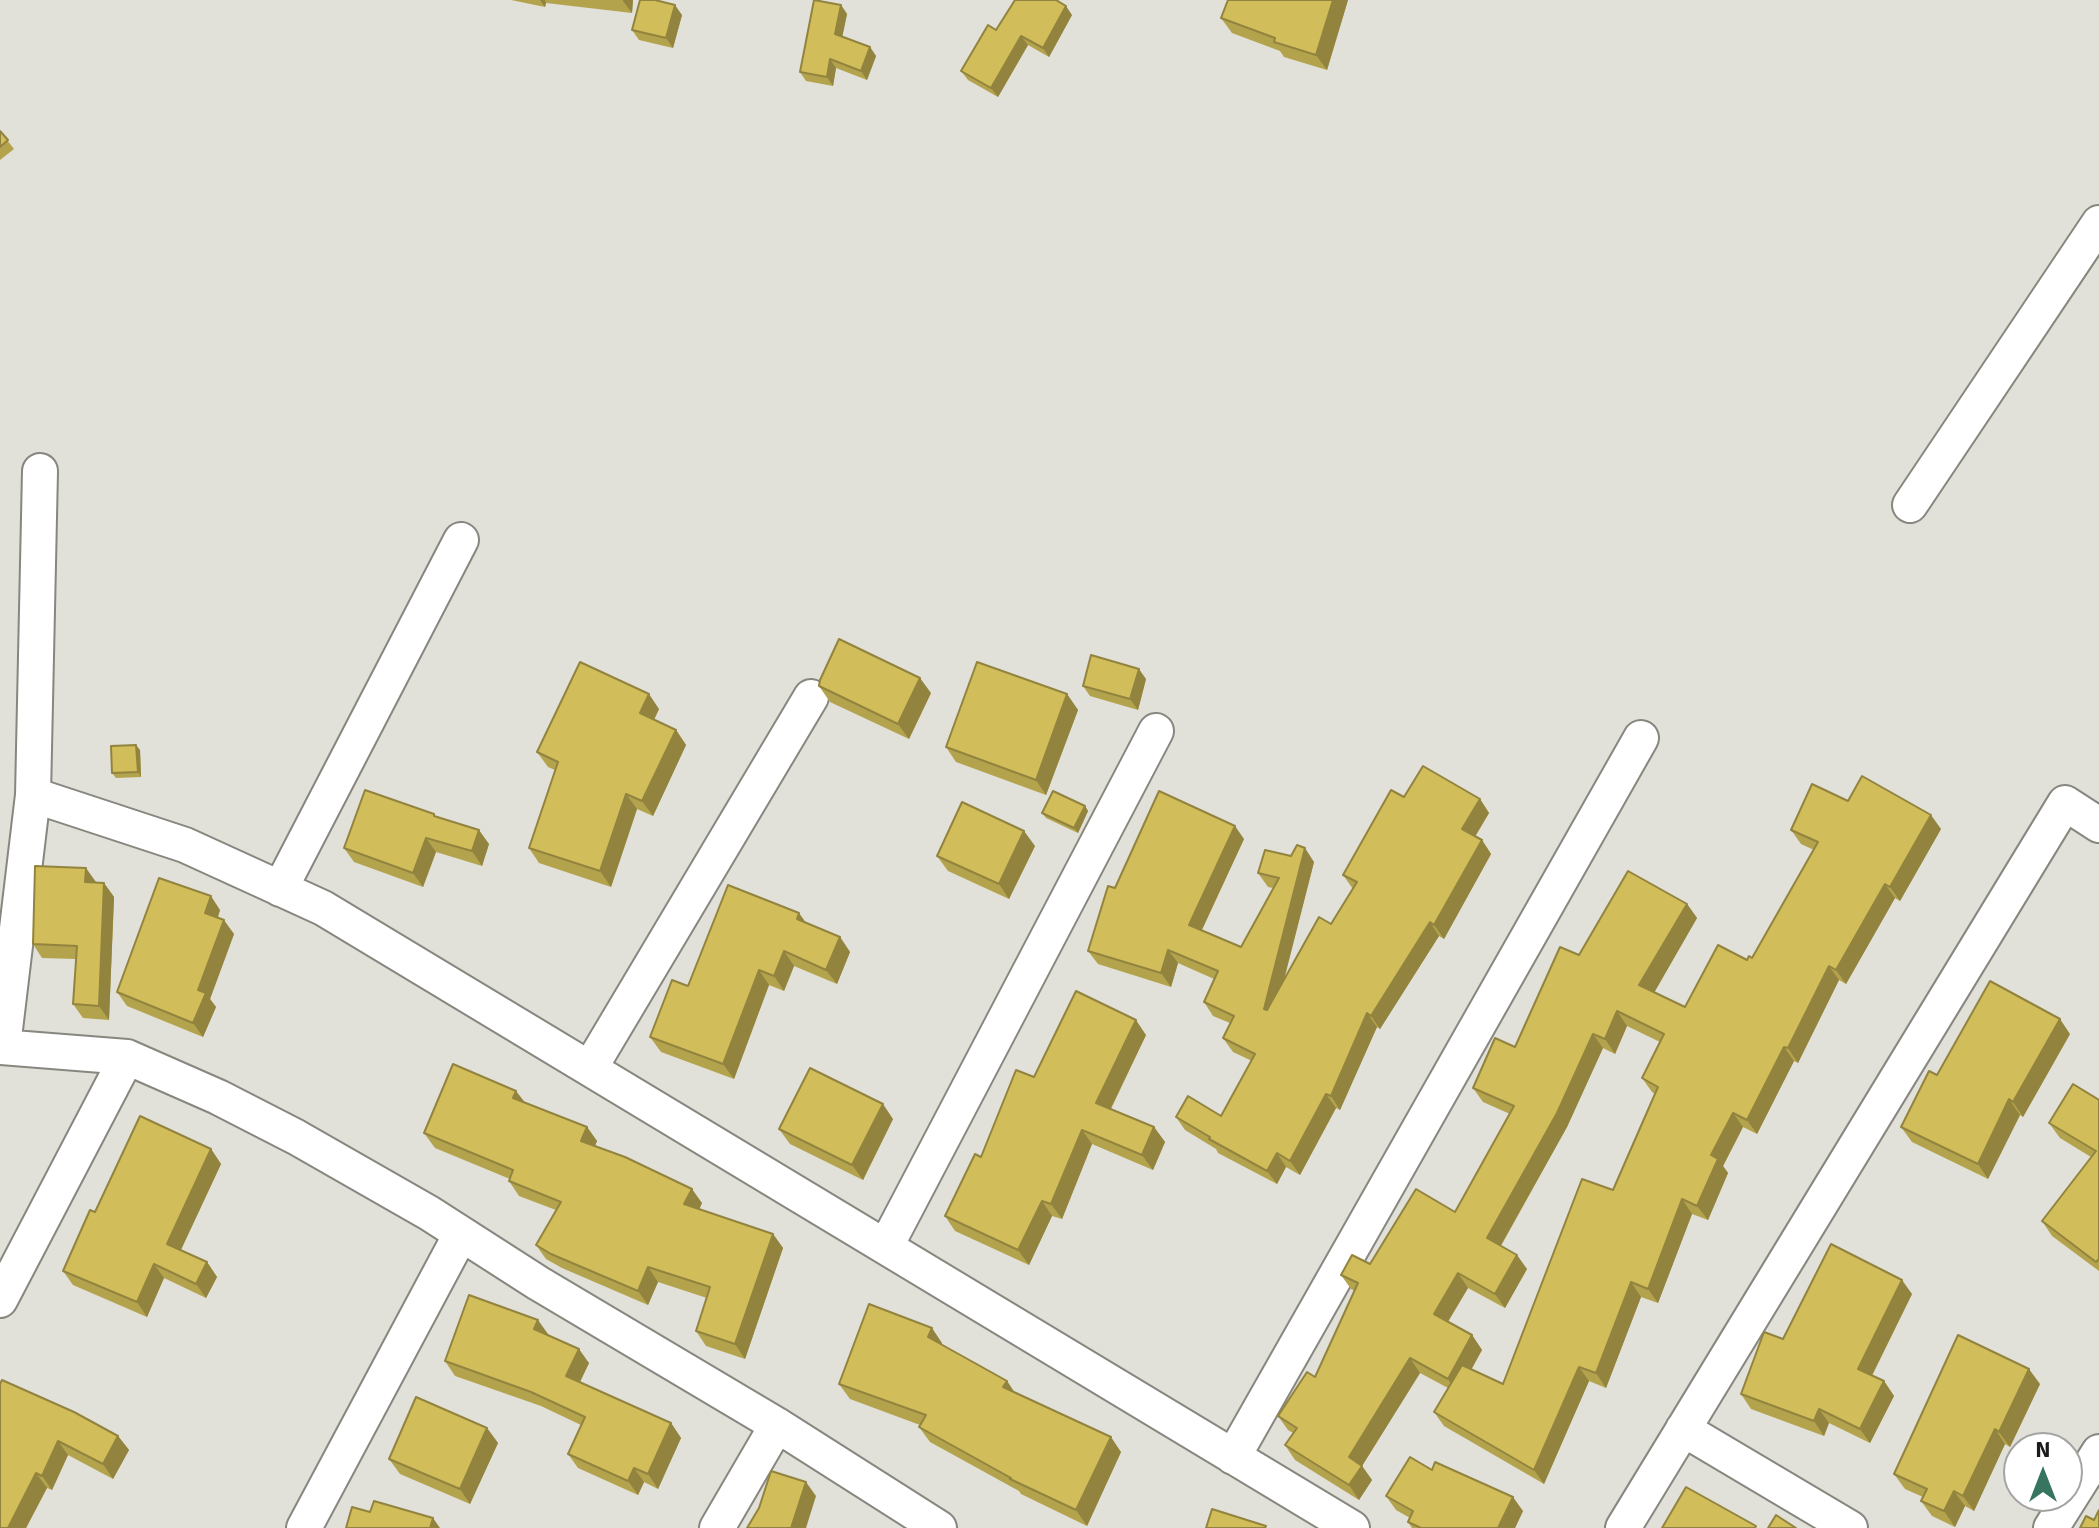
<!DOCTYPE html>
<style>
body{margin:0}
#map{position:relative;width:2099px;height:1528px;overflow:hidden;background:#e1e0d9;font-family:Signika,sans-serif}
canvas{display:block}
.north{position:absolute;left:2003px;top:1432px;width:80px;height:80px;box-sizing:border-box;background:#fff;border:2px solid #a4a4a3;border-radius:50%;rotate:0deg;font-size:22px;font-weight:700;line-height:32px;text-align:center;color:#1c1b19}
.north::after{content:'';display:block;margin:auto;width:28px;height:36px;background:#387561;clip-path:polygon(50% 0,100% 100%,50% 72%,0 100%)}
</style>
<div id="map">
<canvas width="2099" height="1528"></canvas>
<div class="north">N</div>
</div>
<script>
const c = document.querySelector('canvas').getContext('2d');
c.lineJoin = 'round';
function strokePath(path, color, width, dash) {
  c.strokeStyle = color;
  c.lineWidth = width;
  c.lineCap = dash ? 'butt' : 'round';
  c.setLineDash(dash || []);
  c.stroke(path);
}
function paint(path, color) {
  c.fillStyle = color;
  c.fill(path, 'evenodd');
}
const minor = new Path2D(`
 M1910,505L2099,223
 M33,795L185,845L323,908L1352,1528
 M280,889L461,540
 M3,1046L33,795L40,471
 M0,1047L127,1057L218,1097L296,1137L429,1213L538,1283L777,1425L939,1528
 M590,1068L811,697
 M886,1246L1156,731
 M0,1300L127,1057
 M1683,1429L1850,1528
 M1233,1457L1641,738
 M304,1528L461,1234
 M717,1528L777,1425
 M1623,1528L2065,803L2099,825
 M2051,1528L2099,1452`);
strokePath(minor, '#87867f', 38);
strokePath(minor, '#fff', 34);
paint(new Path2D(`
 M511,0H633L632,13L546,3L545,7Z
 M1348,0L1327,70L1284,57L1280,51L1232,33L1221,18Z
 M841,5L847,14L842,37L870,47L876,56L867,80L836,68L833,86L806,81L800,72Z
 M682,15L673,48L639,40L632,30Z
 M1072,15L1049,57L1028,45L998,97L968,80L961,71L996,30Z
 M0,131L14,149L0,160Z
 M1146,679L1138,710L1090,696L1083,686Z
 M819,686L931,693L909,739L830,702Z
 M1067,694L1078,710L1046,795L956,762L946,747Z
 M659,709L654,720L676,730L686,745L653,816L637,809L611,887L539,863L529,848L555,770L548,767L537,752Z
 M140,750L141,777L116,778L112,773Z
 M1404,797L1480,799L1489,813L1475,837L1482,840L1491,854L1444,939L1439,936L1380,1029L1377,1027L1340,1110L1336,1108L1300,1175L1286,1167L1277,1184L1218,1153L1216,1149L1185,1130L1176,1117L1221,1116L1252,1061L1233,1052L1223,1038L1230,1023L1213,1016L1204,1002L1214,979L1178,963L1171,987L1098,964L1088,951L1115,888L1244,839L1202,930L1241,947L1273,888L1268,887L1258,873L1314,862L1284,980L1331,924L1353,889L1343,875Z
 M1848,801L1941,829L1900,901L1895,898L1846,984L1839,980L1798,1063L1794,1061L1757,1134L1743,1127L1723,1166L1728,1173L1708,1220L1692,1214L1658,1303L1641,1297L1606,1388L1589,1381L1544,1484L1444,1426L1434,1412L1448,1388L1420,1373L1362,1466L1372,1480L1359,1500L1295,1460L1285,1445L1293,1433L1288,1430L1278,1416L1315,1377L1355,1291L1351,1289L1341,1275L1370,1264L1455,1212L1510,1114L1483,1102L1473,1088L1515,1047L1579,955L1687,904L1697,918L1654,992L1685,1007L1747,960L1752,958L1814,850L1801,844L1791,830ZM1627,1026L1660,1042L1642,1078L1652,1092L1655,1094L1613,1190L1503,1384L1471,1369L1482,1350L1472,1335L1448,1322L1468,1288L1505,1308L1527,1269L1501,1246L1567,1127L1603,1048L1615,1054Z
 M1085,806L1088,811L1078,833L1046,818L1042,813Z
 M436,817L489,844L482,866L436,852L423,887L354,862L344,848Z
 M1035,846L1009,899L948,871L937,856Z
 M96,883H104L114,897L109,1020L83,1018L73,1004L76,959L42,958L33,944Z
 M220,910L218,918L234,934L210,999L216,1007L203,1037L127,1006L117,992Z
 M807,923L840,937L850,952L837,984L794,966L784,991L769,985L734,1079L661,1052L650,1037L688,986Z
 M2070,1034L2023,1117L2020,1115L1988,1179L1912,1142L1901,1127L1937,1075Z
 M1146,1035L1111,1109L1154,1127L1165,1142L1153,1170L1092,1144L1062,1219L1052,1216L1029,1265L955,1231L945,1216L981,1157L1034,1077Z
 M2099,1100V1271L2052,1236L2042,1221L2091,1157L2060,1138L2049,1123Z
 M525,1103L587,1127L597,1141L595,1146L702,1203L699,1209L773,1234L783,1248L745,1359L706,1346L696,1331L707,1298L658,1282L648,1305L562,1268L546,1259L536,1245L556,1210L519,1196L509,1181L510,1179L435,1148L424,1133Z
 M893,1119L863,1180L790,1144L779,1129Z
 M211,1149L221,1164L181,1250L207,1262L217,1277L206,1298L164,1278L147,1317L73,1285L63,1271L95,1212Z
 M1912,1294L1872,1376L1884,1381L1894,1396L1870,1443L1829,1423L1824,1436L1751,1409L1741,1394L1783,1339Z
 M548,1334L589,1363L580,1382L671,1423L681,1438L658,1489L644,1482L638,1495L578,1468L568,1454L581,1425L541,1406L455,1376L445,1361Z
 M942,1343V1345L1007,1381L1014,1392L1121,1452L1087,1526L1021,1494L1019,1491L930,1442L919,1427L920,1425L850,1399L839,1384Z
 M0,1384L118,1436L129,1450L113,1479L68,1455L52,1490L47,1488L26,1528H0Z
 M2040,1384L2010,1447L2005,1444L1974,1511L1965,1506L1955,1527L1932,1516L1921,1501L1923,1497L1905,1489L1894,1474Z
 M487,1428L498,1443L470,1504L400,1474L389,1459Z
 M1432,1470L1523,1511L1515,1528H1412L1408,1522L1410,1518L1396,1510L1386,1496Z`), '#b4a34d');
paint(new Path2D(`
 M540,0H545L546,3L545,7Z
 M623,0H633L632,13L623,1Z
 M1333,0H1348L1327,70L1316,55Z
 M675,5L682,15L673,48L666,38Z
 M841,5L847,14L841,43L835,34Z
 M1066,6L1072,15L1049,57L1043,48Z
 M1021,36L1028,45L998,97L991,88Z
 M870,47L876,56L867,80L861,71Z
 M830,59L836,68L833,86L827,77Z
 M1139,669L1146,679L1138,710L1130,699Z
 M920,678L931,693L909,739L898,724Z
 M649,694L659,709L650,728L640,713Z
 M1067,694L1078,710L1046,795L1036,780Z
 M676,730L686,745L653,816L642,801Z
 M136,745L140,750L141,777L138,772Z
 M626,794L637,809L611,887L600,871Z
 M1480,799L1489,813L1471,843L1462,829Z
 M1085,806L1088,811L1078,833L1074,828Z
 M1931,815L1941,829L1900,901L1890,887Z
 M1235,826L1244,839L1198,938L1189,925Z
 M479,830L489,844L482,866L472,851Z
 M1024,831L1035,846L1009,899L999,884Z
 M426,838L436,852L423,887L413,873Z
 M1482,840L1491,854L1444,939L1434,925Z
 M1305,848L1314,862L1273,1022L1264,1009Z
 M86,868L96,882H85Z
 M104,883L114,897L109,1020L99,1006Z
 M1885,884L1895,898L1846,984L1836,970Z
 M211,896L220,910L214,927L205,913Z
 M1687,904L1697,918L1650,1000L1639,985Z
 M799,913L809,927L797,919Z
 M224,920L234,934L210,999L216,1007L203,1037L193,1023L198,990Z
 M1430,922L1439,936L1380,1029L1371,1016Z
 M840,937L850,952L837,984L826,970Z
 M1168,950L1178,963L1171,987L1161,973Z
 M784,951L794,966L784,991L774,976Z
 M1829,966L1839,980L1798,1063L1788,1048Z
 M759,970L769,985L734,1079L723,1064Z
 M1617,1011L1627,1026L1615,1054L1605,1039Z
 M1367,1013L1377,1027L1340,1110L1331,1096Z
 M2060,1019L2070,1034L2023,1117L2013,1102Z
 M1136,1020L1146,1035L1106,1118L1096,1103Z
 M1593,1034L1603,1048L1567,1127L1497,1252L1487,1238Z
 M1784,1047L1794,1061L1757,1134L1747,1120Z
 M516,1091L527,1105L513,1098Z
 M1326,1094L1336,1108L1300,1175L1290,1161Z
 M2009,1099L2020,1115L1988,1179L1978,1164Z
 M883,1104L893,1119L863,1180L852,1165Z
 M1733,1113L1743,1127L1723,1166L1728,1173L1708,1220L1697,1206L1711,1155Z
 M587,1127L597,1141L591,1156L581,1141Z
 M1154,1127L1165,1142L1153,1170L1142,1155Z
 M1082,1130L1092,1144L1062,1219L1051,1204Z
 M211,1149L221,1164L177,1258L167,1244Z
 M1277,1153L1286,1167L1277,1184L1267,1171Z
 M692,1189L702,1203L695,1219L684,1204Z
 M1682,1199L1692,1214L1658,1303L1648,1289Z
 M1042,1201L1052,1216L1029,1265L1018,1250Z
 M773,1234L783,1248L745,1359L735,1344Z
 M1517,1255L1527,1269L1505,1308L1495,1294Z
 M207,1262L217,1277L206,1298L196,1284Z
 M154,1264L164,1278L147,1317L137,1302Z
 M648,1267L658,1282L648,1305L638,1291Z
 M1458,1273L1468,1288L1444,1328L1434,1314Z
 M1902,1280L1912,1294L1868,1383L1858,1369Z
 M1631,1282L1641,1297L1606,1388L1596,1373Z
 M538,1320L548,1334L545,1343L534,1329Z
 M932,1328L942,1343L939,1352L928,1337Z
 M1472,1335L1482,1350L1458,1394L1448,1379Z
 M579,1349L589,1363L576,1390L566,1376Z
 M1410,1358L1420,1373L1362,1466L1372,1480L1359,1500L1349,1485V1457Z
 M1579,1367L1589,1381L1544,1484L1534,1470Z
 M2029,1369L2040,1384L2010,1447L1999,1432Z
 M1007,1381L1017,1396L1003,1387Z
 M1884,1381L1894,1396L1870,1443L1860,1429Z
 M1819,1409L1829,1423L1824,1436L1814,1421Z
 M671,1423L681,1438L658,1489L648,1474Z
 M487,1428L498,1443L470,1504L460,1489Z
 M1995,1429L2005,1444L1974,1511L1963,1496Z
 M118,1436L129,1450L113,1479L103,1464Z
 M1111,1437L1121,1452L1087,1526L1076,1510Z
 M58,1441L68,1455L52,1490L42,1476Z
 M634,1468L644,1482L638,1495L628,1481Z
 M36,1473L47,1488L26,1528H8Z
 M806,1482L816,1496L806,1528H791Z
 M1954,1491L1965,1506L1955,1527L1944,1511Z
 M1513,1497L1523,1511L1515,1528H1498Z
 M433,1518L440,1528H430Z`), '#92843e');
const building = new Path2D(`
 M640,0H655L675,5L666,38L632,30Z
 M814,0L841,5L835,34L870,47L861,71L830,59L827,77L800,72Z
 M1015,0H1056L1066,6L1043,48L1021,36L991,88L961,71L988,25L996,30Z
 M1228,0H1333L1316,55L1274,42L1275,38L1221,18Z
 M0,131L8,140L0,147Z
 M839,639L920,678L898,724L819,686L820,680Z
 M1091,655L1139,669L1130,699L1083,686Z
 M580,662L649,694L640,713L676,730L642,801L626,794L600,871L529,848L558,762L537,752Z
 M977,662L1067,694L1036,780L946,747Z
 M136,745L138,772L112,773L111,746Z
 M1423,766L1480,799L1462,829L1482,840L1434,925L1430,922L1371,1016L1367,1013L1331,1096L1326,1094L1290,1161L1277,1153L1267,1171L1209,1139L1210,1137L1176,1117L1188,1096L1221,1116L1255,1054L1223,1038L1234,1016L1204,1002L1218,971L1168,950L1161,973L1088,951L1108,886L1115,888L1159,791L1235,826L1189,925L1241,947L1279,878L1258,873L1265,850L1291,856L1297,845L1305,848L1264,1009L1267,1010L1319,917L1331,924L1357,882L1343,875L1391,790L1404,797Z
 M1862,776L1931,815L1890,887L1885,884L1836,970L1829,966L1788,1048L1784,1047L1747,1120L1733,1113L1711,1155L1718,1159L1697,1206L1682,1199L1648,1289L1631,1282L1596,1373L1579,1367L1534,1470L1434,1412L1462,1365L1503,1384L1582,1179L1613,1190L1658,1087L1642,1078L1664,1034L1617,1011L1605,1039L1593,1034L1557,1113L1487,1238L1517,1255L1495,1294L1458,1273L1434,1314L1472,1335L1448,1379L1410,1358L1349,1457L1362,1466L1349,1485L1285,1445L1297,1428L1278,1416L1307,1372L1315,1377L1358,1283L1341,1275L1352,1255L1370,1264L1416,1189L1455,1212L1514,1106L1473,1088L1495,1038L1515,1047L1560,947L1579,955L1628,871L1687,904L1639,985L1685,1007L1718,945L1747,960L1749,956L1752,958L1818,842L1791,830L1812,784L1848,801Z
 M365,790L434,814V816L479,830L472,851L426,838L413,873L344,848Z
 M1053,791L1085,806L1074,828L1042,813Z
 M962,802L1024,831L999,884L937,856Z
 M35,866L86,868L85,882L104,883L99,1006L73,1004L77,946L33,944Z
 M159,878L211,896L205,913L224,920L198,990L206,993L193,1023L117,992Z
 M728,885L799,913L797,919L840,937L826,970L784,951L774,976L759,970L723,1064L650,1037L672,980L688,986Z
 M1990,981L2060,1019L2013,1102L2009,1099L1978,1164L1901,1127L1929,1071L1937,1075Z
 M1076,991L1136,1020L1096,1103L1154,1127L1142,1155L1082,1130L1051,1204L1042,1201L1018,1250L945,1216L975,1154L981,1157L1016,1070L1034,1077Z
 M453,1064L516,1091L513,1098L587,1127L581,1141L625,1157L692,1189L684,1204L773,1234L735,1344L696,1331L710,1287L648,1267L638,1291L551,1254L536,1245L561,1202L509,1181L513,1170L424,1133Z
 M810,1068L883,1104L852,1165L779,1129Z
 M2073,1084L2099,1100V1259L2096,1262L2042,1221L2096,1151L2049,1123Z
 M140,1116L211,1149L167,1244L207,1262L196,1284L154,1264L137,1302L63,1271L90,1210L95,1212Z
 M1831,1244L1902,1280L1858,1369L1884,1381L1860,1429L1819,1409L1814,1421L1741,1394L1764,1332L1783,1339Z
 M469,1295L538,1320L534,1329L579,1349L566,1376L671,1423L648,1474L634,1468L628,1481L568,1454L585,1417L531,1392L445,1361Z
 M869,1304L932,1328L928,1337L1007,1381L1003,1387L1111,1437L1076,1510L1010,1479L1011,1478L919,1427L926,1415L839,1384Z
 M1958,1335L2029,1369L1999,1432L1995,1429L1963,1496L1954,1491L1944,1511L1921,1501L1927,1489L1894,1474Z
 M2,1380L74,1412L118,1436L103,1464L58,1441L42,1476L36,1473L8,1528H0V1384Z
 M416,1397L487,1428L460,1489L389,1459Z
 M1410,1457L1432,1470L1435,1462L1513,1497L1498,1528H1421L1408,1522L1413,1511L1386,1496Z
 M771,1471L806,1482L791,1528H747L759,1508Z
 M1686,1487L1756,1526L1755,1528H1662Z
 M374,1501L433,1518L430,1528H346L352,1507L370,1512Z
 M1212,1509L1266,1526L1265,1528H1206Z
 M2099,1510V1528H2080L2086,1516L2094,1520Z
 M1776,1515L1796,1528H1768Z`);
paint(building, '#d1bd59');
strokePath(building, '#92843e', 2);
</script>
